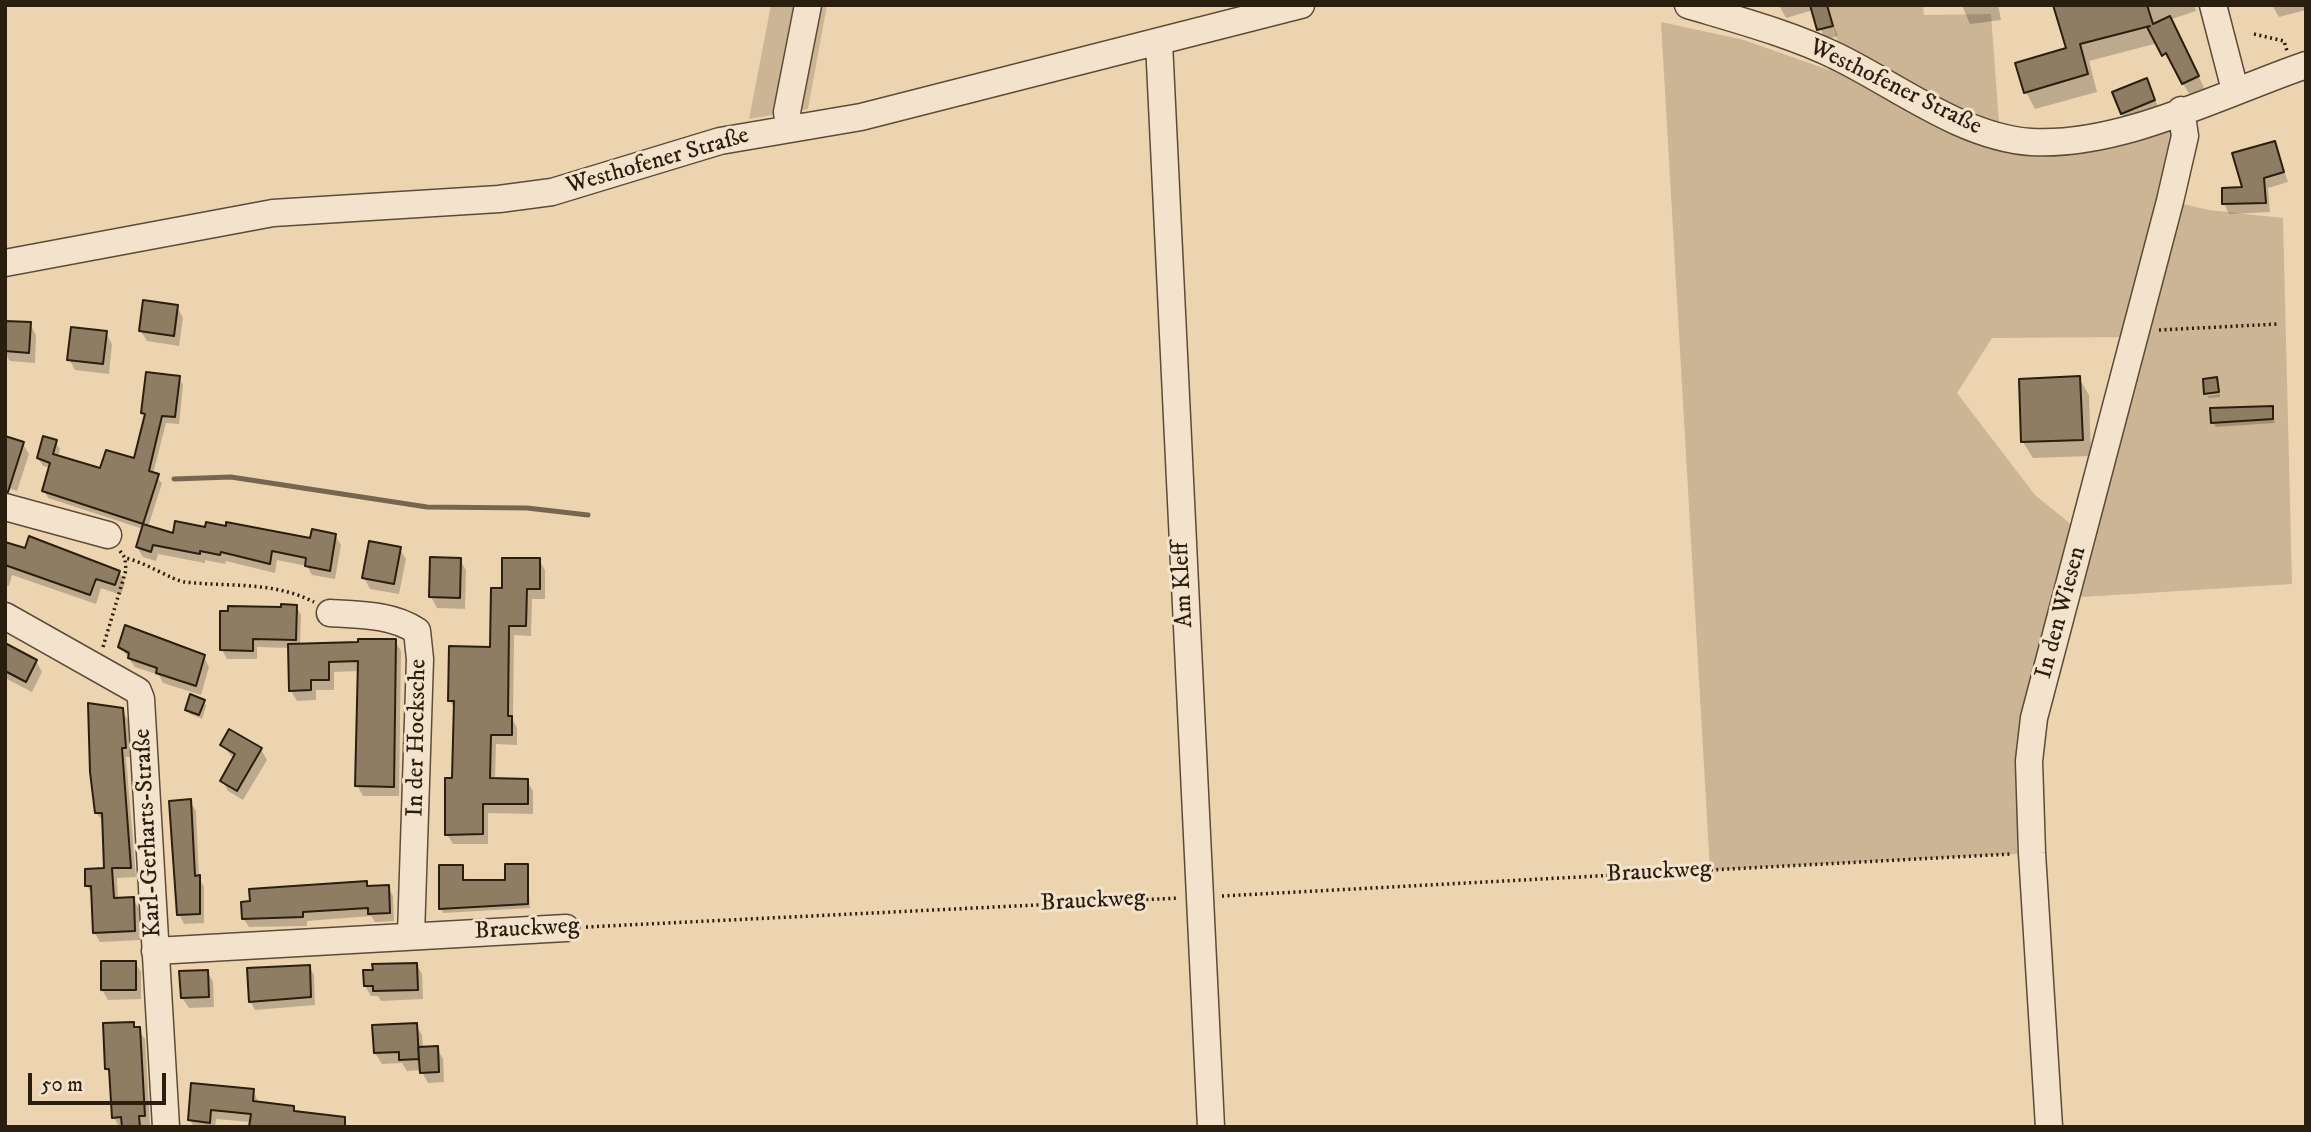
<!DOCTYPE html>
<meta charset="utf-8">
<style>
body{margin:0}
#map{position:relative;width:2311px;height:1132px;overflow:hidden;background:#edd4b1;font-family:"IM FELL DW Pica",serif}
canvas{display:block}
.frame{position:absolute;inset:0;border:7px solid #2a1e0f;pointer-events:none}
.scale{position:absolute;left:28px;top:1073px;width:138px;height:32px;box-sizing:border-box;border:4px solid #2a1e0f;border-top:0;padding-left:9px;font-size:21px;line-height:24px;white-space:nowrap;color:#2a1e0f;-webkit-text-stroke:5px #f3e3cc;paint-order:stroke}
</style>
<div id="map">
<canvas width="2311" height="1132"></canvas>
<div class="frame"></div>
<div class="scale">50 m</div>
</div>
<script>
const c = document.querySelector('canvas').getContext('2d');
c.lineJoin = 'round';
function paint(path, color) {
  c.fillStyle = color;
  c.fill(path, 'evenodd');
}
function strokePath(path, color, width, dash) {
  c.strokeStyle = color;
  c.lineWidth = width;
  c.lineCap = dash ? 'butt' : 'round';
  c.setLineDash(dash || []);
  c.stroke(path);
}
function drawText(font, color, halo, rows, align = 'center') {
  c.font = font + ' "IM FELL DW Pica",serif';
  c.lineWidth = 6;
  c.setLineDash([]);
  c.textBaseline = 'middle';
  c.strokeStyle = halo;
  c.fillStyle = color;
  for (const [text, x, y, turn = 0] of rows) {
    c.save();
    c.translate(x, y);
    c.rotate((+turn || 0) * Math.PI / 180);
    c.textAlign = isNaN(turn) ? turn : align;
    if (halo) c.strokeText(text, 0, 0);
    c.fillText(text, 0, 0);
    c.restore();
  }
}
paint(new Path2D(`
 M771,5H827L808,109L749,119Z
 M1828,5H1923L1924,15L1991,14L2000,137L2031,142L2181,110L2170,201L2209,210L2283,218L2292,584L2066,598L2034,718L2032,853L1710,870L1661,22L1744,40L1829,70L1837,40ZM2135,337L2083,534L2035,495L1957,393L1992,338Z`), '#ccb595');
paint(new Path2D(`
 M1779,5H1809L1810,8L1826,5L1838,36L1825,40L1813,10L1786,18Z
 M1962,5H1998L2001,20L1970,24Z
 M2054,5H2194L2196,11L2172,19L2207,94L2193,100L2158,43L2089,61L2097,92L2035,109L2026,92L2068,49Z
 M2272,5H2306V10L2279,17Z
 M2146,80L2160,111L2128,124L2122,113Z
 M2274,143L2288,182L2268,188L2270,212L2229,214L2224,204L2223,189H2244Z
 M177,307L183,318L179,346L147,341L140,330Z
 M5,323L30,324L36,335L35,363L10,361L5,354Z
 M106,333L112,344L109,374L75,370L69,359Z
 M179,378L183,385L179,424L166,423L153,474L162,483L148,527L174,535L207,529L311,540L335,535L341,545L335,579L312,575L307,566L277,560L275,573L226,561L225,564L205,560V563L158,554L156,561L143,557L137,547L143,529L48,498L44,490L50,468L43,466L38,458L55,442L60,449L58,457L101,471L136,461L146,417L143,413Z
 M2079,378L2089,395L2091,456L2033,458L2023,442Z
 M2220,394V397L2209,398L2207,396Z
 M2272,408L2275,423L2216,427L2213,422Z
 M23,444L29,454L17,491L5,487Z
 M5,544L119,572L125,583L121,595L101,588L96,604L12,575L9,586L5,585Z
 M399,548L406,559L399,594L370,589L364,578Z
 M460,560L466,570L465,609L437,608L431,597Z
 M539,560L545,570V599H532L531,636L514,635L513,720L517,728V745L496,744L495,780L527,781L533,791V814L488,813V844H453L447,834L454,780L456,711L450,701L492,649L503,590Z
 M296,606L301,615L300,645L395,641L401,651L399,796H363L357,785L359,671L334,672V690H316V700L297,701L291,691L290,648L257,647V659H227L222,650L229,608Z
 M120,646L204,657L209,667L201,695L163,683L159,675L135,667Z
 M5,654L36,661L42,672L32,692L5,678Z
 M204,701L206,706L202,719L190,714L187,709Z
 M100,704L112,711L122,710L128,720L130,757H126L136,877L117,878L118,900L133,899L139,909L140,940L100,942L94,932L93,896L87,886L106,870L104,822L96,813L90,705Z
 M222,745L261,749L267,760L243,800L228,791L222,781L234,759Z
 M190,801L196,811L199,878L204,887V923L184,924L179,914Z
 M527,866L530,908L443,913L441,908L462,867L465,882L507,881Z
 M366,882L369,888L388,887L393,896L394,921L375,922L371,916L307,921V926L249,927L243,918Z
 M135,962L141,972V999L108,1000L102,990Z
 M416,964L422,974L423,999L381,1001L378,996H371L365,986Z
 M309,967L314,975L315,1005L255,1010L250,1001Z
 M207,971L213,982L214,1007L189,1008L182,998Z
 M133,1024L145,1039L150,1125L119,1127L114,1117L111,1077L106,1068Z
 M416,1025L422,1035L423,1049L437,1048L443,1059L444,1082L428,1083L421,1070L407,1071L402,1063L382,1064L375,1053L374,1027Z
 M193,1085L253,1091L259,1103L338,1118L251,1122L216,1119L215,1127H194L190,1120Z`), '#0003');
strokePath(new Path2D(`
 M174,479L231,477L427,507L527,508L588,515`), '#77664f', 5);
const building = new Path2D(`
 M1810,5H1827L1833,26L1817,30Z
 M2053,5H2147L2153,24L2170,16L2199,76L2182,84L2166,53L2162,56L2147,27L2150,26L2080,44L2088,74L2024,93L2015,63L2066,48Z
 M2147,78L2155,100L2121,114L2112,92Z
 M2275,141L2284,172L2264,178L2266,203L2222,204V188L2242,187L2232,153Z
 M143,300L178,305L174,336L139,331Z
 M5,321L31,322L29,353L5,351Z
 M71,327L107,331L103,364L67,360Z
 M146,372L180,376L175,417L162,416L149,471L159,474L143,524L42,491L50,463L37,458L43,436L57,440L53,454L100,468L106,450L134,458L145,414L141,413Z
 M2080,376L2083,440L2021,442L2019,379Z
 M2217,377L2219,392L2204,394L2203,379Z
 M2273,406V419L2211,423L2210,408Z
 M5,436L24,442L8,492H5Z
 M175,521L205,527L206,522L226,526V522L310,538L312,529L336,534L330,571L305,566L306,558L272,551L270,564L221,552L220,555L200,551V554L153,545L151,552L136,547L143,524L173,533Z
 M29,536L120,571L115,585L96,579L90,595L5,565V542L25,548Z
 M369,541L401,547L394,584L362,578Z
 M430,557L461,558L460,598L429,597Z
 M502,558H540V589H527L526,626H509L508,716H512V735H491L490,778L528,779V804H483V834L445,835V778H452L454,701H448L449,646L490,647L491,588H502Z
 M281,604L297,605L296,640L253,639V651L220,650V611H228V606L281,607Z
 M125,625L205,655L196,686L156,673L157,668L128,658L129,653L118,647Z
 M358,639H396L394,787L355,786L358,661L329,662V680H311V690L289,691L288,644L358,642Z
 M5,643L37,660L26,682L5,671Z
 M190,694L205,700L199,715L185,710Z
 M88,703L123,708L126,748H122L131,868H112L114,898L134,897L135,931L93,933L91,886H85V869L104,868L102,813H95L90,772Z
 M229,729L262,748L237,791L220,781L235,754L220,745Z
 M191,799L195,876L200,875V914L177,915L169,801Z
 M505,864H528V904L439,909V865H463V880H505Z
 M367,881V886L389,885L390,913L368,914V908L303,912V917L242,919L241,902L250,901L249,889Z
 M101,961H136V990H101Z
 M417,963L418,990L373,991V986H364L363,970H373L372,964Z
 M310,965L311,997L249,1002L247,968Z
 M208,970L209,997L181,998L179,971Z
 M134,1022V1027H140L145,1116H139L140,1127H122L121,1117L112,1118L109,1069H105L103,1023Z
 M417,1023L419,1059L399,1060V1052L374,1053L372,1025Z
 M438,1046L439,1072L420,1073L418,1047Z
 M191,1083L254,1089L253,1101L294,1106V1111L345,1117V1127H249L251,1114L211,1110L210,1123L188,1120Z`);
paint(building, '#8f7d63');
strokePath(building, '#2a1e0f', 2);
const minor = new Path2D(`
 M1688,5C1738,20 1791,34 1838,57C1899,87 1962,137 2031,142C2121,147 2222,94 2306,65
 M2213,5L2235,90
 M1159,42L1211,1127
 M789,128L787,112L808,5
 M5,263L273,213L499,199L552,192L720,141L861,117L1301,5
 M5,507L108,535
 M330,613C359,615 392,614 417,631L420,659L411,935
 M5,616L138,691L141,699L166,1127
 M155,951L566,928
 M2049,1127L2032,853L2029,761L2034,718L2170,201L2185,136L2181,110`);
strokePath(minor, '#5b4c38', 29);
strokePath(new Path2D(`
 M2254,34L2284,41L2287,51
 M2159,330L2278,324
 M120,551L125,558C146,562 171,580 185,582C229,587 273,581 314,602
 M103,647L126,570L125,558
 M1222,896L2011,854
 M586,927L1179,898`), '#2a1e0f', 3.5, [2, 3.5]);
strokePath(minor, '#f3e3cc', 26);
drawText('24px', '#2a1e0f', '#f3e3cc', [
 ["Westhofener Straße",1895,88,26],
 ["Westhofener Straße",658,162,-16],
 ["Am Kleff",1184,585,-93],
 ["In den Wiesen",2062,613,-75],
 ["In der Hocksche",418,738,-89],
 ["Karl-Gerharts-Straße",149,833,-93],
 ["Brauckweg",1659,873,-3],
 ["Brauckweg",1093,902,-3],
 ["Brauckweg",527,930,-3]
]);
</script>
